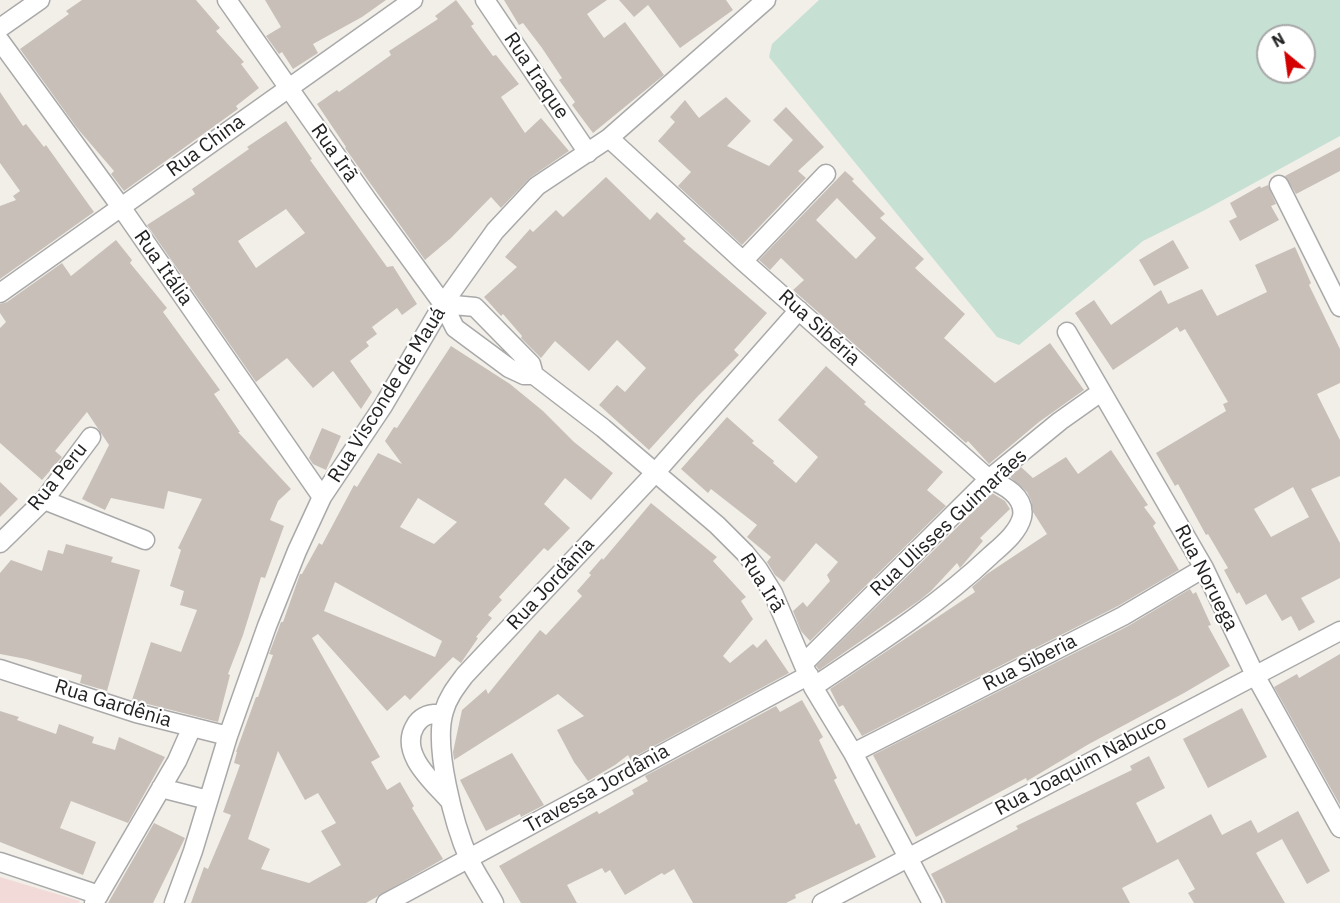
<!DOCTYPE html>
<meta charset="utf-8">
<style>
body{margin:0}
#map{position:relative;width:1340px;height:903px;overflow:hidden;background:#f2efe9;font-family:"IBM Plex Sans",sans-serif}
canvas{display:block}
.north{position:absolute;left:1256px;top:24px;width:60px;height:60px;box-sizing:border-box;background:#fff;border:2px solid #a7a7a7;border-radius:50%;rotate:331deg;font-size:16px;font-weight:700;line-height:24px;text-align:center;color:#222}
.north::after{content:'';display:block;margin:auto;width:21px;height:27px;background:#d40000;clip-path:polygon(50% 0,100% 100%,50% 72%,0 100%)}
</style>
<div id="map">
<canvas width="1340" height="903"></canvas>
<div class="north">N</div>
</div>
<script>
const c = document.querySelector('canvas').getContext('2d');
c.lineJoin = 'round';
function paint(path, color) {
  c.fillStyle = color;
  c.fill(path, 'evenodd');
}
function strokePath(path, color, width, dash) {
  c.strokeStyle = color;
  c.lineWidth = width;
  c.lineCap = dash ? 'butt' : 'round';
  c.setLineDash(dash || []);
  c.stroke(path);
}
function drawText(font, color, halo, rows, align = 'center') {
  c.font = font + ' "IBM Plex Sans",sans-serif';
  c.lineWidth = 4.5;
  c.setLineDash([]);
  c.textBaseline = 'middle';
  c.strokeStyle = halo;
  c.fillStyle = color;
  for (const [text, x, y, turn = 0] of rows) {
    c.save();
    c.translate(x, y);
    c.rotate((+turn || 0) * Math.PI / 180);
    c.textAlign = isNaN(turn) ? turn : align;
    if (halo) c.strokeText(text, 0, 0);
    c.fillText(text, 0, 0);
    c.restore();
  }
}
paint(new Path2D(`
 M0,877L80,901L79,903H0Z`), '#f2dad9');
paint(new Path2D(`
 M819,0H1340V136L1203,211L1143,241L1019,345L997,337L769,57L772,44ZM1268,36H1304V72H1268Z`), '#c6e0d4');
paint(new Path2D(`
 M82,0H196L220,28L216,31L244,62L241,64L259,88L236,106L238,109L124,191L111,174L114,171L77,128L20,49L69,14L66,11Z
 M265,0H386L362,17L313,44L318,53L293,69L282,52L279,54L266,36L281,27Z
 M456,0L474,24L471,26L493,56L496,55L519,84L501,97L525,133L541,118L569,151L531,177L501,208L491,197L451,238L425,260L345,148L346,147L317,104L337,90L339,92L391,55L389,51L438,19L435,16Z
 M504,0H607L587,14L604,38L625,22L664,75L593,133L572,105L575,102L559,80L562,78L542,48L523,23L519,25Z
 M619,0H726L733,10L680,48L648,5L634,17Z
 M0,92L23,126L26,124L44,147L46,145L94,212L0,279V206L16,200L13,196L20,191L0,163Z
 M726,97L751,121L727,146L769,166L793,140L773,120L786,107L824,147L798,171L806,178L742,245L678,186L691,172L658,141L675,122L670,117L685,100L699,118Z
 M286,121L312,159L310,160L387,267L393,266L417,304L402,315L397,308L372,327L377,334L366,342L369,346L350,361L372,392L361,409L333,371L313,388L287,358L256,382L147,225L195,194L192,189L249,149L247,147ZM286,209L305,233L256,268L238,241Z
 M1340,147V171L1296,194L1285,176Z
 M845,171L854,179L852,181L885,214L880,218L924,259L915,268L965,314L944,338L995,383L1050,343L1084,390L1039,422L989,464L968,441L966,443L793,290L804,280L781,258L770,270L759,260ZM837,198L876,238L856,259L816,220Z
 M606,177L650,220L657,212L686,239L683,241L767,313L734,350L739,355L698,396L649,450L599,405L617,385L625,392L646,368L617,340L589,371L555,341L541,358L521,338L522,336L503,314L501,316L484,297L517,267L505,257L530,229L533,232L556,210L563,217Z
 M1268,185L1276,204L1271,206L1279,220L1240,241L1229,221L1237,217L1230,203L1260,186L1261,188Z
 M116,240L132,260L130,263L167,308L163,312L220,390L214,394L240,432H238L291,489L278,501L270,520L284,526L265,578L261,577L243,635L228,674L230,675L218,722L132,700L151,642L181,652L197,610L180,605L184,591L170,586L181,550L178,548L202,499L168,491L164,509L111,498L105,510L82,499L109,445L87,412L55,451L62,457L42,480L0,443V328L6,322L0,313V304L7,302L62,263L71,276Z
 M1173,240L1189,268L1154,286L1139,260Z
 M1295,247L1311,283L1309,285L1340,349V383L1317,394L1340,440V476L1311,489L1340,543V578L1301,598L1315,622L1299,631L1291,616L1282,621L1266,594L1246,605L1239,592L1237,594L1224,570L1228,568L1208,534L1206,535L1178,484L1175,486L1156,453L1226,411L1223,404L1228,402L1185,329L1180,332L1177,327L1113,370L1075,313L1094,300L1111,325L1161,290L1168,304L1202,289L1217,316L1267,292L1255,265ZM1293,487L1309,517L1271,537L1254,509Z
 M451,346L510,384L543,411L574,442L613,473L591,500L565,478L544,504L570,528L548,551L544,548L499,597L502,600L488,615L492,618L476,637L478,638L463,660L461,663L453,657L410,700L405,695L387,711L318,634L312,638L380,757L371,762L387,790L400,782L414,806L412,808L443,859L366,903H191L204,867L208,869L231,815L223,812L240,765L234,763L237,752H236L256,697H258L273,655L269,654L281,622H283L300,574H302L319,543L322,545L354,485L357,487L378,453L402,464L385,441L394,427L397,428ZM418,498L457,522L434,544L400,527ZM335,582L442,641L435,657L324,611ZM278,751L305,800L318,793L336,823L321,831L341,865L309,883L261,869L270,849L248,839Z
 M826,366L866,402L864,404L943,472L927,490L946,506L810,641L801,631L793,611L803,602L807,607L830,581L827,575L838,562L816,543L784,582L775,575L767,562L771,557L747,537L757,525L711,489L708,493L681,469L727,417L754,441L752,443L774,461L773,463L796,483L818,457L778,420Z
 M322,428L341,436L326,470L313,464L309,458Z
 M1111,450L1148,505L1144,507L1156,523L1153,526L1179,570L1118,606L862,736L843,705L839,707L830,689L975,592L972,587L987,574L1047,534L1033,512L1031,500L1027,492L1010,477L1021,467L1033,478L1066,457L1078,474Z
 M0,482L18,499L0,517Z
 M992,493L1005,501L1010,509L980,538L983,541L960,568L957,563L931,591L920,600L819,670L816,666Z
 M651,503L717,557L713,561L746,597L741,601L753,619L723,656L730,663L753,644L757,648L766,639L789,673L630,759L628,755L615,765L588,781L574,762L557,730L584,716L558,694L454,760L453,752L462,710L486,689L488,694L540,630L546,635L582,596L577,591L591,575L589,573L602,558L603,560Z
 M66,544L113,557L111,562L140,570L107,691L80,683L82,675L26,659L0,654V573L11,560L42,571L48,550L63,554Z
 M1190,589L1193,594L1196,592L1211,625L1208,626L1230,666L1184,693L1089,744L1027,781L1026,778L916,837L873,755L1128,626Z
 M1340,654V805L1274,687L1297,674L1299,678Z
 M802,700L823,737L819,740L837,778L834,780L856,825L859,823L876,857L795,895L796,898L786,903H693L674,869L664,875L662,873L625,895L610,870L605,873L602,868L567,885L577,903H521L499,866L597,811L599,814L634,794L632,790L648,781L645,776L776,706L780,712Z
 M1242,708L1267,757L1208,788L1183,739Z
 M0,711L19,717L17,720L56,734L59,724L94,737L92,743L115,750L119,737L165,757L128,823L71,801L60,828L96,842L83,875L0,842Z
 M512,753L544,805L521,817L520,814L486,831L460,780Z
 M1149,756L1165,788L1136,803L1157,843L1211,814L1222,835L1251,820L1258,833L1298,811L1330,871L1307,884L1282,839L1256,853L1285,903H1194L1188,893L1195,889L1178,859L1122,888L1130,903H946L931,874L1018,829L1016,826L1132,770L1130,766Z
 M154,823L185,838L153,903H108Z`), '#c7bfb8');
const street = new Path2D(`
 M227,0L368,201L443,304L455,328L509,368L524,375H534L603,428L717,525L745,553L758,569L773,593L813,687L853,753L932,903
 M485,0L588,153
 M0,28L40,0
 M0,41L121,207L322,497
 M609,138L743,261L989,479C1004,485 1026,497 1022,517C1018,533 1001,546 990,556C936,607 874,646 813,687
 M1279,185L1340,307
 M743,261L826,174
 M0,293L413,0
 M443,304L475,307L531,364L534,375
 M1067,332L1204,568L1255,675L1340,828
 M44,500L145,540
 M0,543L44,500L91,437
 M804,663L989,479L1060,421L1101,392
 M0,669L136,713L228,736
 M443,714C431,713 421,715 415,726C399,753 432,781 448,799
 M853,753L1123,616L1204,568
 M161,788L208,800
 M0,862L99,895
 M94,903L177,761L192,727
 M174,903L193,851L228,736L267,626L297,551L322,497L383,406L443,304L495,231L537,186L609,138L766,0
 M386,903L809,675
 M494,903C486,888 476,874 469,859C454,825 433,746 444,711C448,697 456,687 465,675L655,473L799,310
 M822,903L1340,631`);
strokePath(street, '#a9a9a9', 21);
strokePath(street, '#fff', 18);
drawText('20px', '#222', '#fff', [
 ["Rua Iraque",536,76,56],
 ["Rua China",206,146,-36],
 ["Rua Irã",334,153,55],
 ["Rua Itália",163,268,55],
 ["Rua Sibéria",819,328,42],
 ["Rua Visconde de Mauá",387,395,-58],
 ["Rua Peru",58,477,-51],
 ["Rua Ulisses Guimarães",949,523,-43],
 ["Rua Noruega",1206,578,63],
 ["Rua Irã",762,583,58],
 ["Rua Jordânia",551,584,-47],
 ["Rua Siberia",1030,663,-27],
 ["Rua Gardênia",113,704,17],
 ["Rua Joaquim Nabuco",1081,766,-28],
 ["Travessa Jordânia",597,789,-29]
]);
</script>
